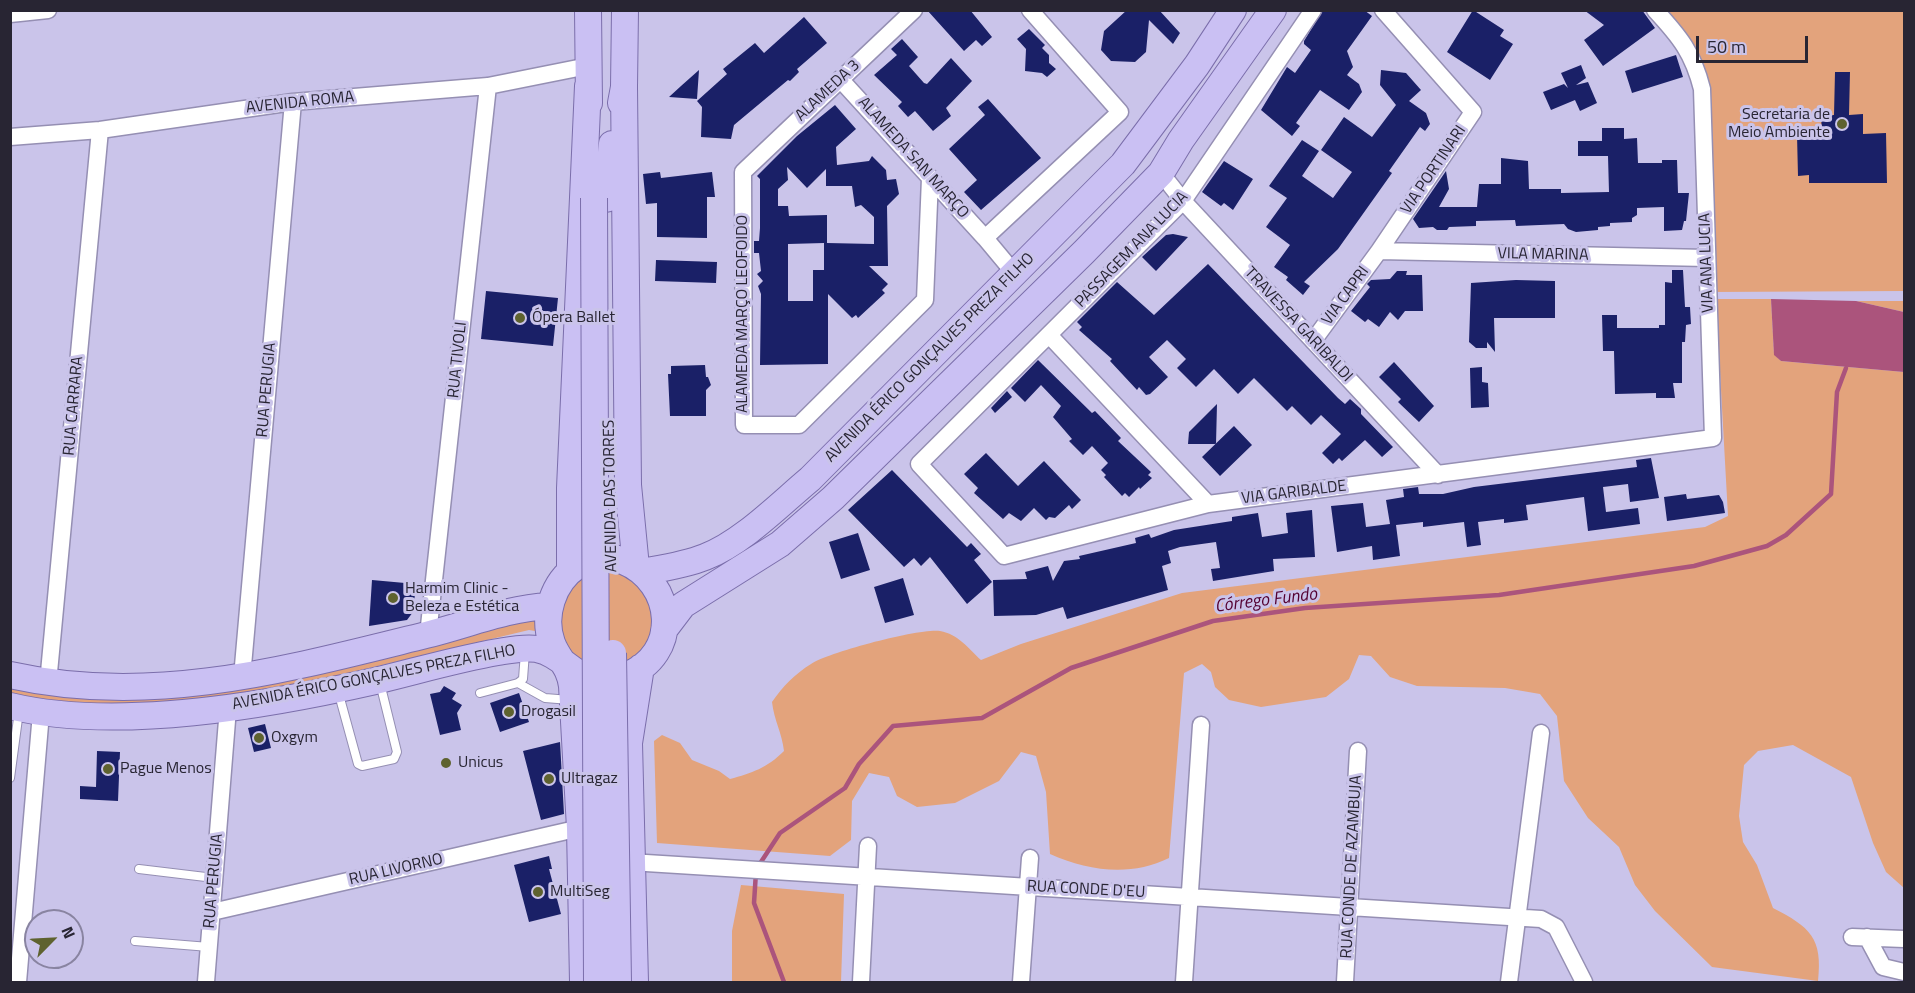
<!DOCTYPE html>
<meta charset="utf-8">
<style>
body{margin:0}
#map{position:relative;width:1915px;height:993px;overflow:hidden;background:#cac4ea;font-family:"Titillium Web",sans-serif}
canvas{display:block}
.frame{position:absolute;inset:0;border:12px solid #282533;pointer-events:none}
.north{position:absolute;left:24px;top:909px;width:60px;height:60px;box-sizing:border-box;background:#cac4ea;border:2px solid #8984a1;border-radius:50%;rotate:66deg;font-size:16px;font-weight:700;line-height:24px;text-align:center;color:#282533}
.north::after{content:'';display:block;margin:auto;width:21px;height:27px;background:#5e622f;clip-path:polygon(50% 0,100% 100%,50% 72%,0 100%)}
.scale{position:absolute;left:1696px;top:36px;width:112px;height:27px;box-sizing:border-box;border:3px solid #282533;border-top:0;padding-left:8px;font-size:18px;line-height:21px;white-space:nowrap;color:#282533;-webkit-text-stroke:4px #cac4ea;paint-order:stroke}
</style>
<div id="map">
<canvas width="1915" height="993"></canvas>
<div class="frame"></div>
<div class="north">N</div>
<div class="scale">50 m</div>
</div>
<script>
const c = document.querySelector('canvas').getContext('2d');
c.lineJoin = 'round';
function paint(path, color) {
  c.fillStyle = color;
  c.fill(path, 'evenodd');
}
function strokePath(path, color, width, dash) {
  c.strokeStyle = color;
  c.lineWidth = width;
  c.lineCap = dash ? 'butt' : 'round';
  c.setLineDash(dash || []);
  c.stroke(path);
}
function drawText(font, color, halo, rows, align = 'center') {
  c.font = font + ' "Titillium Web",sans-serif';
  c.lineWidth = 6;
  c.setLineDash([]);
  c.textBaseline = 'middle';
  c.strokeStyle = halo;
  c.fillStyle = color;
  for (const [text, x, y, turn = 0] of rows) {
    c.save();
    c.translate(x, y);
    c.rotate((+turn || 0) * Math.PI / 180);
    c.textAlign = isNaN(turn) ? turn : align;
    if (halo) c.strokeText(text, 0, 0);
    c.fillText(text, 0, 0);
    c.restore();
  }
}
paint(new Path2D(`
 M1658,11H1904V291L1711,292L1705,84Z
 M1716,299H1771L1774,354L1781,361L1904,372V888L1886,872L1873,843L1851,777L1793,745L1758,751L1744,765L1739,816L1743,842L1757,865L1773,908C1810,927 1823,938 1818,981L1712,967L1655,911L1635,885L1619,847L1588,818L1564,781L1557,716L1540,694L1505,688L1417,686L1390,677L1371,656L1359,655L1349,679L1326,697L1261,707L1229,700L1215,687L1211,672L1202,664L1184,673L1169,858C1131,877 1088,871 1050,854L1046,792L1036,756L1021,752L999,781L955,803L917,807L897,796L889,777L869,773L852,801L851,840L830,856L657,843L654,741L662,735L680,743L692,760L719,771L730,779C752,773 767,768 784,751C782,733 774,720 772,702C783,686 795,674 811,664C829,652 920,628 940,631C958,634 969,649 981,660L1021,644L1182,593L1705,527L1728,516Z
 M1856,301H1904V312Z
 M601,572C646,574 648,596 656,633L635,664L582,667L561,644C561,605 556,583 601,572Z
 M540,610L541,632L529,630L269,692L146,707L43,702L11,695L10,685L121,694Z
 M741,885L844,894L841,982H732V931Z`), '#e3a37c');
paint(new Path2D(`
 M1771,299L1856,301L1904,312V372L1781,361L1774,355Z`), '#ab547c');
strokePath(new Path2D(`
 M759,865L780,833L845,788L859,764L893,726L982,718L1071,668L1213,621L1305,608L1499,595L1694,566L1767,546L1786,535L1831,494L1837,392L1846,368
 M756,872L754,903L784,982`), '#ab547c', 4.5);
paint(new Path2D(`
 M927,10H970L992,37L982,46L976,40L964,51Z
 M1127,10H1159L1180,33L1173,44L1149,20L1146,52L1135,62L1111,61L1101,50L1104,31Z
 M1323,10H1364L1372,16L1347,51L1353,67L1347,75L1359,84L1362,92L1349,110L1320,90L1296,123L1300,126L1292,136L1261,110L1287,67L1295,73L1311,50L1304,44V41Z
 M1473,10L1504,30L1500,36L1513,44L1490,80L1447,52Z
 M1584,10H1642L1655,28L1603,66L1584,40L1604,25Z
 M804,17L827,43L797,69L799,72L790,81L788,80L734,125L731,139L701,137L702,107L697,101L727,74L723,69L755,43L764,53Z
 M1029,29L1045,45L1042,48L1049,55V63L1056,69L1047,77L1042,73L1025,71L1026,49L1017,39Z
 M902,39L918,57L909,66L924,83L927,84L951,58L972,81L946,108L951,116L933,131L915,111L908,117L898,106L902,102L874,75L897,55L891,49Z
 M1676,55L1683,77L1632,93L1625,71Z
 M1581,65L1586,78L1576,85L1588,82L1597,103L1580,111L1575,100L1551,110L1543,92L1564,84L1568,88L1561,73Z
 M699,70L697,99L669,97L681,86Z
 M1381,70L1406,73L1421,90L1409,101L1426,113L1430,124L1425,131L1420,127L1389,171L1392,173L1338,249L1304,282L1310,286L1303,295L1286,280L1288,277L1274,267L1290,245L1266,227L1287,198L1269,186L1302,140L1319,151L1302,176L1333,198L1352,172L1321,150L1344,117L1372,137L1396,105L1380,85Z
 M1835,72H1850L1849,115L1863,114V134L1886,133L1887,183H1809V175L1798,176L1797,135H1822L1821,115H1834Z
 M988,99L1041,158L981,210L964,192L977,180L949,149L985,115L978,107Z
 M835,105L856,129L836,147L837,165L869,161L872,156L886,170L887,180L896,179L899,194L887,206L888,266H869L888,284L882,290L885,293L858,318L856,315L852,318L828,294V364L760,365L761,294L758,286L763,281L757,274L761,271L759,253H754V241H759L760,228V179L757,176L797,136ZM787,167L807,188L826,169V186H852L855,207L861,205L874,217V244L827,243V215L789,216L788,206H778V189L788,180ZM824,243V270H813V301H788V244Z
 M1602,128H1624V139L1637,138L1638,163H1662V160H1677L1678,193H1689L1686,221H1684L1682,230L1664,231V207L1637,208V215L1632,218V222L1610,223V226L1598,227V230L1576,232L1568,229L1564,224L1516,226L1515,220L1476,221V226L1449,227L1447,230H1437L1433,227L1419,228L1413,219L1446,171L1449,189L1439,207H1477L1479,184H1501V158L1528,161L1529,189H1561V193L1609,192L1608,156H1578V141H1602Z
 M1224,161L1253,179L1233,210L1224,203L1221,206L1202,192Z
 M660,172L661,178L712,172L715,197H707V238L657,237V203L646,204L643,174Z
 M1173,234L1188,237L1156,271L1142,257L1166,235Z
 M656,260L717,262L716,283L655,281Z
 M1208,264L1338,398L1345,404L1350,399L1361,409V414L1393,447L1382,457L1365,440L1342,461L1339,458L1333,464L1322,453L1341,434L1321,415L1311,425L1292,406L1287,411L1254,378L1238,394L1214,369L1196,387L1177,368L1186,359L1167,340L1149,357L1168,377L1150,394L1146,395L1139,387L1137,390L1110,361L1112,359L1079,330L1082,327L1077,322L1117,282L1154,315Z
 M1672,270H1683L1685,307H1690L1691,324L1686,325L1685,342H1682V383H1673L1675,398H1656V393L1615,394L1614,351H1603L1602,315H1617V328H1659V325H1665V282L1672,283Z
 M1397,271H1407L1406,275H1422L1423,311H1405L1398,320L1390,312L1379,327L1368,319L1365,322L1351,311L1370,287L1367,284L1371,280L1390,279Z
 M1516,280L1555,281V318H1494L1495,352L1487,342V348H1476L1469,342L1471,283Z
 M486,291L558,298L553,346L481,339Z
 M1038,360L1092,413L1095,411L1121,438L1118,441L1151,472L1148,475L1152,478L1140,489L1139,487L1129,497L1125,493L1122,496L1104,477L1106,475L1101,470L1108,463L1092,446L1083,455L1069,441L1072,439L1053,417L1061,406L1041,385L1025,402L1011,388Z
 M1394,362L1434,406L1419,422L1398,402L1401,399L1379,377Z
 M705,365L706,377H708L711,385L706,390V416H670L668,374H671V366Z
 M1482,367V382L1488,383L1489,407L1471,408L1470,368Z
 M1007,391L1012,397L995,413L991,408Z
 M1217,404L1216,444H1188L1189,432Z
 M1234,426L1252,445L1220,476L1202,457Z
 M986,453L1018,486L1044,461L1081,500L1072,509L1069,505L1055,518L1049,517L1046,520L1034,508L1021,521L1009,513L1003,519L974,493L978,488L964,474Z
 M1651,458L1659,498L1630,502L1628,484L1603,487L1606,512L1638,508L1640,524L1588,531L1584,497L1526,505L1528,520L1504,523V519L1478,522L1481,545L1467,547L1464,522L1423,527V522L1396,525L1400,556L1373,560L1372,546L1337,552L1331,506L1363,503L1366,527L1390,524L1386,500L1404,497L1403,489L1418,487L1419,494H1443L1474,487L1637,467L1636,460Z
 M892,470L967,547L971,543L981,554L974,560L992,582L967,604L930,557L921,566L914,558L904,567L848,510Z
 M1686,494L1687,499L1719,495L1723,502L1725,513L1667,521L1664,497Z
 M1312,510L1315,557L1273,559L1274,571L1213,581L1211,569L1220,568L1216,542L1180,547L1168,551L1171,563L1162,566L1168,590L1067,619L1063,607L1036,615L994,616L993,580L1027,579L1025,572L1048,566L1053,581L1064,561L1080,559L1079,556L1136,543L1135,538L1149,534L1151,538L1174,530L1232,521V517L1258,513L1262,537L1288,533L1286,513Z
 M858,533L870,570L841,579L829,542Z
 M903,578L914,615L885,623L874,587Z
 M372,580L416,584L413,612L407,620L369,626Z
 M444,686L456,693L452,699L462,705L457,713L461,730L440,735L430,694L440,692Z
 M519,693L529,722L500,732L490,703Z
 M265,724L271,748L254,752L248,728Z
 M560,742L564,814L541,820L523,751Z
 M97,751L120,752L118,801L80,799V786L96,787Z
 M549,856L552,869H549L561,914L529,922L514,865Z`), '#1a2067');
const lane = new Path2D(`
 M518,683L545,698L570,700
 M338,691L358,764L362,766L394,759L397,752L380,683
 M480,693L518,683L523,679L525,652
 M10,778L19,711
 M139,869L214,878
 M135,941L209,947`);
const street = new Path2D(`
 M914,10L743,172L744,425H799L925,300L930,178
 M1313,10L1183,201L919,464L1004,556L1208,504L1713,438L1702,89C1693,53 1680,37 1655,10
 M10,14L48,10
 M840,79L985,238L1015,274
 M10,137L100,130L293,102L488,86L588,66
 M1161,173L1183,201L1438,475
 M985,238L1120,112L1030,10
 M1379,251L1707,258
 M1049,335L1208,504
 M1313,341L1379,251L1473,112L1383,10
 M428,635L488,86
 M242,677L293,102
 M48,683L100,130
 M630,862L1541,919L1556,927L1584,982
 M212,912L580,828
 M1852,937L1904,939
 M1867,937L1883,967L1904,972
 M18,982L41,713
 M206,982L228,708
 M861,982L868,846
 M1021,982L1030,858
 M1184,982L1201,725
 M1345,982L1358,751
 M1509,982L1541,733`);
const primary = new Path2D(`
 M588,10L589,103
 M624,87L628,485L636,567
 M621,103L624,87L625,10
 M606,199L612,144
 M570,571V488L588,86
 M642,572C664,568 685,565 705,557C742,543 780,504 810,479L1123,164L1197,65L1233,10
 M664,630L683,605L780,544L833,498L1084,252L1161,173L1181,140L1273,10
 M10,675C153,707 288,669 426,635C467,625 507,608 549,606
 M10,706C118,732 269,705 375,681C417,671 457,659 498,652C510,650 524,647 537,649C570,656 578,693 625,676C682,655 675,582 623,561C608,554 590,558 577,566C553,582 542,616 552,643C559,661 569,665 572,686L580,828L583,982
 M635,982L629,743L641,667`);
strokePath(lane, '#958fb3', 10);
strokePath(street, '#958fb3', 19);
strokePath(primary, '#7b6eab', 28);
strokePath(lane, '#fff', 8);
strokePath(street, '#fff', 16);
strokePath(primary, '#cac0f3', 26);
const primaryBridge = new Path2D(`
 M594,198L597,982
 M613,653L618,982`);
strokePath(primaryBridge, '#7b6eab', 28, []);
strokePath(primaryBridge, '#cac0f3', 26);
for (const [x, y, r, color] of [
 [1842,124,6,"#5e622f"],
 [520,318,6,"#5e622f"],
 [393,598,6,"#5e622f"],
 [509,712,6,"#5e622f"],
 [259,738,6,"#5e622f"],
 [446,763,6,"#5e622f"],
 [108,769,6,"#5e622f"],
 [549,779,6,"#5e622f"],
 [538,892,6,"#5e622f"]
]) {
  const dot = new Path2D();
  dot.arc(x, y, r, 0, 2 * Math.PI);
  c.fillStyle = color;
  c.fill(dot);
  strokePath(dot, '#cac4ea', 2);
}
drawText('16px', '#282533', '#cac4ea', [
 ["ALAMEDA 3",828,91,-43],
 ["AVENIDA ROMA",300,103,-6],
 ["ALAMEDA SAN MARÇO",913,158,48],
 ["VIA PORTINARI",1434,170,-56],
 ["PASSAGEM ANA LUCIA",1132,250,-46],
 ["VILA MARINA",1543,255,1],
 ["VIA ANA LUCIA",1707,263,-92],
 ["VIA CAPRI",1346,296,-54],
 ["ALAMEDA MARÇO LEOFOIDO",743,314,-90],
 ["TRAVESSA GARIBALDI",1298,325,47],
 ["AVENIDA ÉRICO GONÇALVES PREZA FILHO",930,358,-45],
 ["RUA TIVOLI",458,360,-84],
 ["RUA PERUGIA",267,390,-85],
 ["RUA CARRARA",74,406,-85],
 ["VIA GARIBALDE",1294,493,-7],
 ["AVENIDA DAS TORRES",611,496,-91],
 ["AVENIDA ÉRICO GONÇALVES PREZA FILHO",374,678,-11],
 ["RUA CONDE DE AZAMBUJA",1352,867,-87],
 ["RUA LIVORNO",396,870,-13],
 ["RUA PERUGIA",214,881,-85],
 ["RUA CONDE D'EU",1086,890,3]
]);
drawText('16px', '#282533', '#cac4ea', [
 ["Secretaria de",1830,115,"right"],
 ["Meio Ambiente",1830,133,"right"],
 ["Ópera Ballet",532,318],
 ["Harmim Clinic -",405,589],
 ["Beleza e Estética",405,607],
 ["Drogasil",521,712],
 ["Oxgym",271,738],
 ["Unicus",458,763],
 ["Pague Menos",120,769],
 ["Ultragaz",561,779],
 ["MultiSeg",550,892]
], 'left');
drawText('italic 18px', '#540031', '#cac4ea', [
 ["Córrego Fundo",1266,601,-7]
]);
</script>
